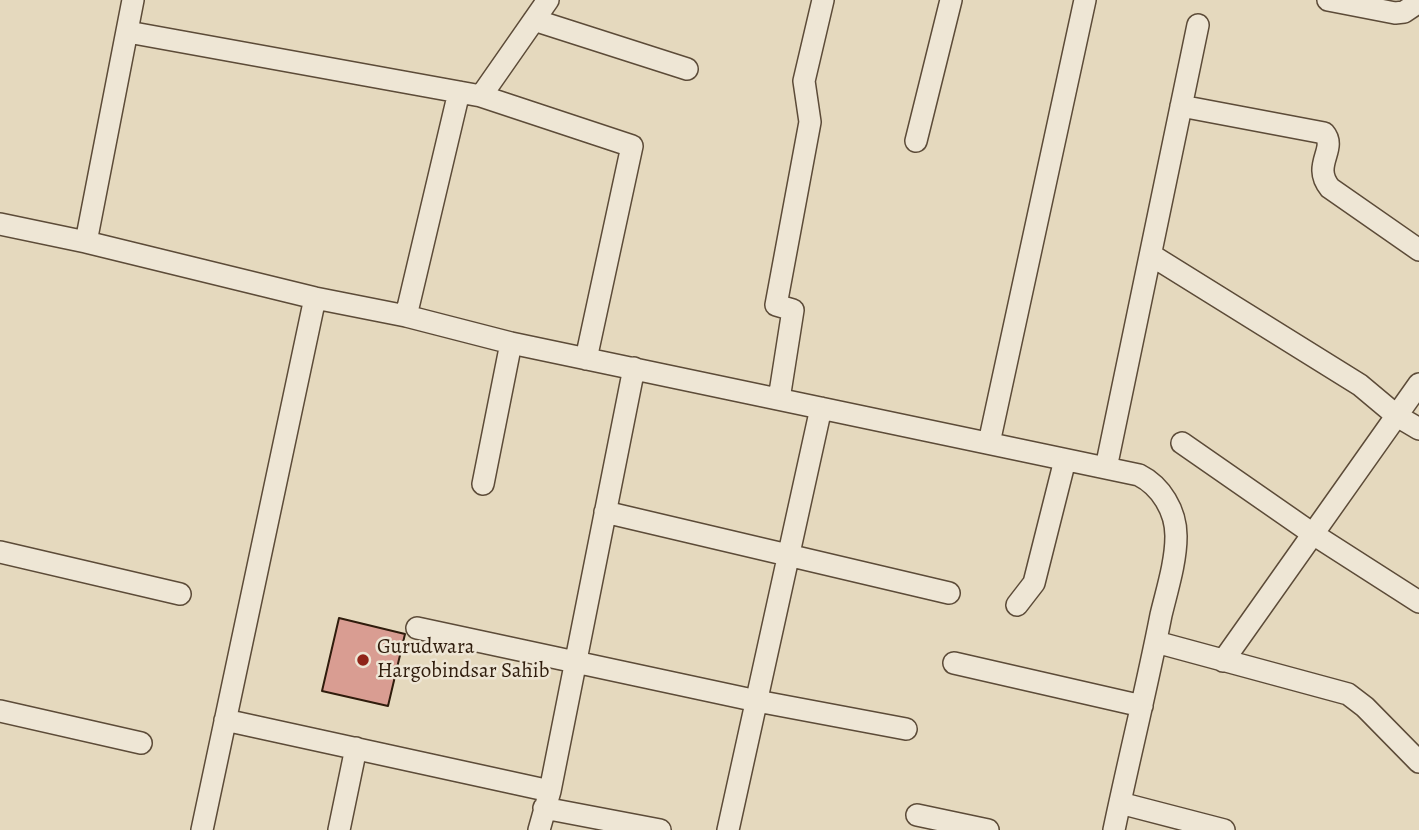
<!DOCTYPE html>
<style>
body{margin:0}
canvas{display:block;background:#e5d9be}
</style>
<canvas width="1419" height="830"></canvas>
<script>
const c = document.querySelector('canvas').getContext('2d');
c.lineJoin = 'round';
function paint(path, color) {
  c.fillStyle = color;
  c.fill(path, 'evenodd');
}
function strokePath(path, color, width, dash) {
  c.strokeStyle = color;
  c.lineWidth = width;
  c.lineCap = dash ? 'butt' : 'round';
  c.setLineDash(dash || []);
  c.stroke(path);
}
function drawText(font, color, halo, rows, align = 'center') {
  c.font = font + ' Alegreya,serif';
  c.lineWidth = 5;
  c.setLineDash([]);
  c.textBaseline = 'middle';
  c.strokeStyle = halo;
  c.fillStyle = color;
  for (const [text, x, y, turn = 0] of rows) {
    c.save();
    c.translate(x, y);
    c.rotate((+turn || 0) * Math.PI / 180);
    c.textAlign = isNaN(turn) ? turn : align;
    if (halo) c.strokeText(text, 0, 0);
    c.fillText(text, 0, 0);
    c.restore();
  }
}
const building = new Path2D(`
 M339,618L405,634L388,706L322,691Z`);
paint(building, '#d99d92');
strokePath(building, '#2f1c0c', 2);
const minor = new Path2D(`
 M1328,0L1395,13L1404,12L1419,2
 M534,20L687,69
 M128,32L481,96L548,0
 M481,96L632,146L586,359
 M1181,106L1324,133C1338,149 1311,165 1330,188L1419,250
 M916,141L951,0
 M0,224L86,242L315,298L406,316L511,343L1139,475C1161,486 1176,511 1176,536C1176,562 1167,590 1161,615C1147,687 1129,758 1114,830
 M86,242L133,0
 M1151,255L1360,385L1397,416L1419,429
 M406,316L459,92
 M779,399L793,310L776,305L810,122L804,81L823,0
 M989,443L1085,0
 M1182,443L1313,534L1419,602
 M1106,468L1198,25
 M483,484L511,343
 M605,512L949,593
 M0,552L180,594
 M1017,605L1034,583L1065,460
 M417,628L757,701L906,729
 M1156,642L1348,694L1365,707L1419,762
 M1223,661L1419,384
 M954,663L1142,706
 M0,711L141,743
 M225,720L550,791L539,830
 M550,791L634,368
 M1120,803L1224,830
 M544,808L660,830
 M917,815L988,830
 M202,830L315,298
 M339,830L356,748
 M728,830L821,408`);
strokePath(minor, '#5c4b38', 24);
strokePath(minor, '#eee6d5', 21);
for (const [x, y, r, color] of [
 [363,660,7,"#8f2418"]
]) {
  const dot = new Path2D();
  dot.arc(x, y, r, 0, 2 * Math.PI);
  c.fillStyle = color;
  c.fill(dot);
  strokePath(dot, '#eee6d5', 2.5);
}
drawText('21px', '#2f1c0c', '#eee6d5', [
 ["Gurudwara",377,648],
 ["Hargobindsar Sahib",377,672]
], 'left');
</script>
